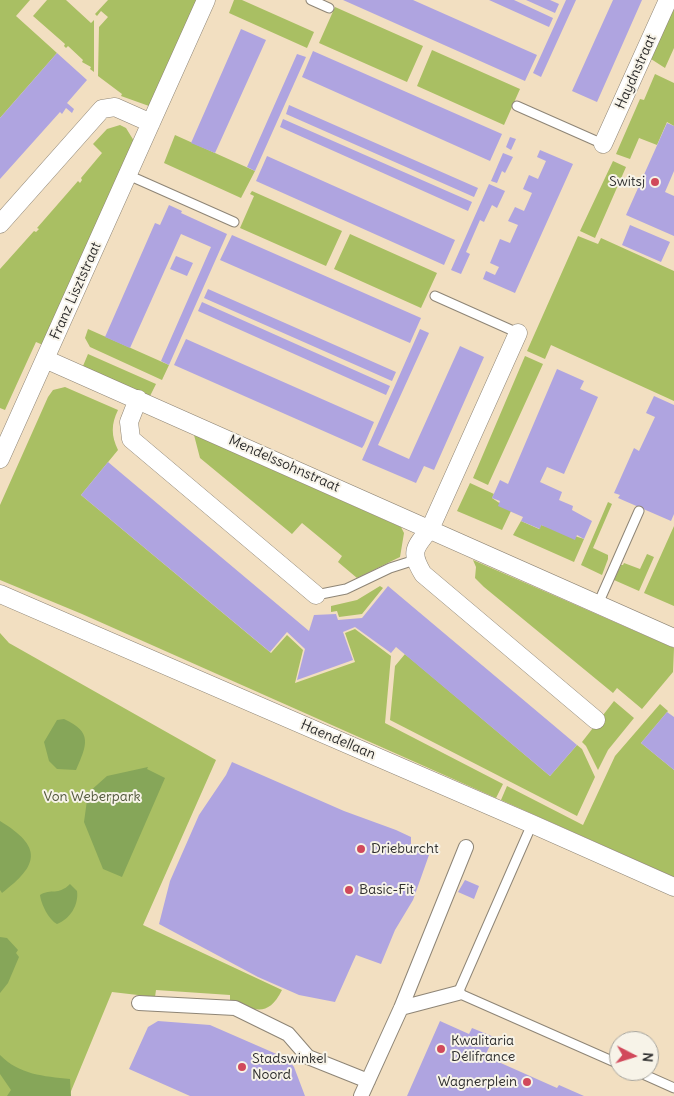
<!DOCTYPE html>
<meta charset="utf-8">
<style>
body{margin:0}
#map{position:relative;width:674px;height:1096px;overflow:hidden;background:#f2dfc1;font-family:Delius,sans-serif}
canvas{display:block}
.north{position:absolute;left:609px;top:1031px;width:50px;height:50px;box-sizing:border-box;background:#f7f3e8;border:1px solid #a5a39c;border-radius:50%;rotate:95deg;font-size:14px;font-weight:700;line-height:20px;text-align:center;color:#2b2b2b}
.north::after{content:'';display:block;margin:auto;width:18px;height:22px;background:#d1495b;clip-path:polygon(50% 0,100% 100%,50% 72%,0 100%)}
</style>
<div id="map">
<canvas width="674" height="1096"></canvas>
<div class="north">N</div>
</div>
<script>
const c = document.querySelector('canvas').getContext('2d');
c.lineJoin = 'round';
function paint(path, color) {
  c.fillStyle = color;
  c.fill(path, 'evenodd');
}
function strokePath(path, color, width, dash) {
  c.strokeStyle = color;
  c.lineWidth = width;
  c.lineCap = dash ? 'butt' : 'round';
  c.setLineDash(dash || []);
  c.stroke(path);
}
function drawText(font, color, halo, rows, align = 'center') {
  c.font = font + ' Delius,sans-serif';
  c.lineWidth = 4;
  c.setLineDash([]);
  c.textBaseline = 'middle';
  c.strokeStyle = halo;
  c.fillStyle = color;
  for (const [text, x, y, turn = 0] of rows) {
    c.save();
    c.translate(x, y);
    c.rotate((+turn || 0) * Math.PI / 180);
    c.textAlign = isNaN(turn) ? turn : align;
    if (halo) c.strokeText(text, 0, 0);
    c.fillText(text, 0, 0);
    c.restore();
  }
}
paint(new Path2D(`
 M0,0H30L16,16L57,53L0,118Z
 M47,0H66L91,23L94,20V72L90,69L91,67L82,62L83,60L68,46L66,48L64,46L65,44L33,16Z
 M108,0H197L149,106L121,96L122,94L98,76L99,27L108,17L101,11L97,16L95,14Z
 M234,0H242L314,32L307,48L229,13Z
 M335,7L423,46L407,82L319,43Z
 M674,7V48L665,68L651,59Z
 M432,50L520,89L504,125L417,86Z
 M655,74L674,83V126L667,122L657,145L639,138L630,159L616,154L640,99L644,100Z
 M120,125L126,128L134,141L43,345L36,342L5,410L0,408V269L34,231L36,232L39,229L37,228L78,181L80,183L82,180L81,178L102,153L93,144L107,129Z
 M175,135L255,171L241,198L164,163Z
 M613,161L626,167L595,238L580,231Z
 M252,191L342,231L326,266L240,228L254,196L250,194Z
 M350,234L437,273L421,308L334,269Z
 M578,236L598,244L601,238L674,271V401L551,345L545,359L527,351Z
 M88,329L169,365L162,380L90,347L85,338Z
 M88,354L156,384L150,396L83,366Z
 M525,356L543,364L488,485L473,478Z
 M65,387L118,410C111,424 111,436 118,450L81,495L271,653L287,635L303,650L295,683L355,662L345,633L355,629L391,656L385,723L503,784L496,798L82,614L0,580V505L48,397L53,390Z
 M194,435L401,527L404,533L400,557L357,578L338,562L342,556L302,523L292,534L200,458Z
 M470,483L494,494L492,498L511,511L502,530L457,511Z
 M608,502L612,504L593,548L608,555V559L602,575L581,565Z
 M521,521L539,529L541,525L584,539L574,562L513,535Z
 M674,526V606L644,593Z
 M647,554L654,557L639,591L614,580L621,565H623L624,563L640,569Z
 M473,560L674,648L673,672L642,709L617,688L613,693L484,587L475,578L476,567Z
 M380,586L383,588L362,614L339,617L337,611L331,612V606L357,600Z
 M0,633L9,643L216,760L143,925L282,990C268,1018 255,1010 230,1001V995L156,990L155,997L112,992L69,1096H0Z
 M405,654L550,776L577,745L582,749L595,777L577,816L390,720L395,666Z
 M614,701L634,718L608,750L598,770L586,746L582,742Z
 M660,704L668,711L641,743L674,770V877L501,800L507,786L583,825L615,756Z`), '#a9bf63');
paint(new Path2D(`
 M64,719C93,732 87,745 76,770L57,769L49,761L44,742L57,720Z
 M148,767L147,769L165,778L122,877L103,869L84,822L88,793L107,776Z
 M0,821C43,847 39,865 2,893L0,890Z
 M70,884L77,891C79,905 70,919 57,924C49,920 41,904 40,895C51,888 58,896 70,884Z
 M0,937L7,938L18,950L16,953L19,957L8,983L0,993Z
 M0,1055C20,1075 43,1076 70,1079L71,1096H7L11,1090L0,1074Z`), '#86a659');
paint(new Path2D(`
 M343,0H413L537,55L525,81Z
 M489,0H514L553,18L549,27Z
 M526,0H550L559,4L555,13Z
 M566,0H576L541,77L533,73Z
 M613,0H642L597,102L572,91Z
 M241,29L266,40L215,153L191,143Z
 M313,51L502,134L490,161L302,77Z
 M57,53L87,80L67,103L74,109L72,113L66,108L62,114L60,112L0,179V118Z
 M297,54L306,57L255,171L247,167Z
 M289,105L478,188L474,197L286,114Z
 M283,119L472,202L468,211L280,127Z
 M667,123L674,126V171L665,192L674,196V236L626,215Z
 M510,137L516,139L511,150L506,147Z
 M540,150L573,164L515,293L483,279L486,271L495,275L499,267L490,263L500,239L510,243L518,225L508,221L515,207L524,211L532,193L523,189L529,175L538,179L546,161L537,157Z
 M503,153L513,157L505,173L502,171L497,183L491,181Z
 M267,156L455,240L444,265L256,181Z
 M489,184L505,191L497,208L492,205L484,222L480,220L466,252L470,254L461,274L451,270Z
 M169,205L182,211L181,213L227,234L169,365L161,361L211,247L181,234L130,348L105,337L155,223L160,225Z
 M630,225L670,242L661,262L622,245Z
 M232,235L421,318L410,343L220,260Z
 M176,256L193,263L187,276L170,269Z
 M208,289L396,372L392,381L204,298Z
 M202,302L390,386L386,395L198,311Z
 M420,329L429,333L378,445L409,459L460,346L484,357L434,470L424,466L416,483L362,460Z
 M186,339L374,422L364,445L362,448L174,365Z
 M557,369L584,381L580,389L598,397L564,474L547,467L540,482L562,492L559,500L573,506L572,510L592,521L584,539L577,535L575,540L541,525L540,529L521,521L523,517L498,506L500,501L492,498L500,480L508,484Z
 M654,396L674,405V514L671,521L618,498L620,495L614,493L634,448L639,451L655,417L646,413Z
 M108,462L309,631L314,615L336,614L338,620L362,618L388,586L577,745L550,776L396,647L391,653L355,627L343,632L353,660L297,680L305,649L287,632L270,652L81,495Z
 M667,712L674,717V770L641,743Z
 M232,762L344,811L396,830L411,837V844L429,855L413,900L395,930L381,964L356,955L335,1002L299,995L258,977L159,924L170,881L199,815L226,775Z
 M465,880L479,886L474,899L458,892Z
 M158,1021L210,1025L288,1059L294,1067L305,1096H190L129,1069L148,1027Z
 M440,1021L469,1034L472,1028L494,1037L485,1056L557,1088L559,1085L584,1096H407Z`), '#afa4e0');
const service = new Path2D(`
 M311,0L329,8
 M517,106L603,144
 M128,175L234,222
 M435,296L518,333
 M316,595L346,589L390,568L415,560
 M598,604L639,511
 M532,824L458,993L619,1064
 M636,1071L674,1088`);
const pedestrian = new Path2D(`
 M139,1003L235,1008L288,1034L308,1057L368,1081
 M401,1008L458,993
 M361,1096L401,1008L466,847`);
const minor = new Path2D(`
 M603,144L668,0
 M0,224L102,109L115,107L151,123
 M518,333L430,529C414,548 410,552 423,574L596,720
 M45,359L674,638
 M138,399L129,422L131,439L316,595
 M0,459L206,0
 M0,594L532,824L674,887`);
strokePath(service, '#8e8576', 11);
strokePath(pedestrian, '#8e8576', 16);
strokePath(minor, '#8e8576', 19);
strokePath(service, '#fff', 9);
strokePath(pedestrian, '#fff', 14);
strokePath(minor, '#fff', 18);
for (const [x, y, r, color] of [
 [655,182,5,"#d1495b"],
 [361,849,5,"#d1495b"],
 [349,890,5,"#d1495b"],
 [441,1049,5,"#d1495b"],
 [242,1067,5,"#d1495b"],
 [527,1082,5,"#d1495b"]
]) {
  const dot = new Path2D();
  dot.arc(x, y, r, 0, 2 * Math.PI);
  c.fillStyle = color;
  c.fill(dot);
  strokePath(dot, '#f7f3e8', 2);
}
drawText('14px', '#2b2b2b', '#f7f3e8', [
 ["Haydnstraat",636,72,-66],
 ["Franz Lisztstraat",76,291,-66],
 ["Mendelssohnstraat",284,464,24],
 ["Haendellaan",338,740,23]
]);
drawText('14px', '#2b2b2b', '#f7f3e8', [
 ["Switsj",645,182,"right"],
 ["Drieburcht",371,849],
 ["Basic-Fit",359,890],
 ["Kwalitaria",451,1041],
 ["Délifrance",451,1057],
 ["Stadswinkel",252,1059],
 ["Noord",252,1075],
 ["Wagnerplein",517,1082,"right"]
], 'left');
drawText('14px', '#51573c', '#f7f3e8', [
 ["Von Weberpark",92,797]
]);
</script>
